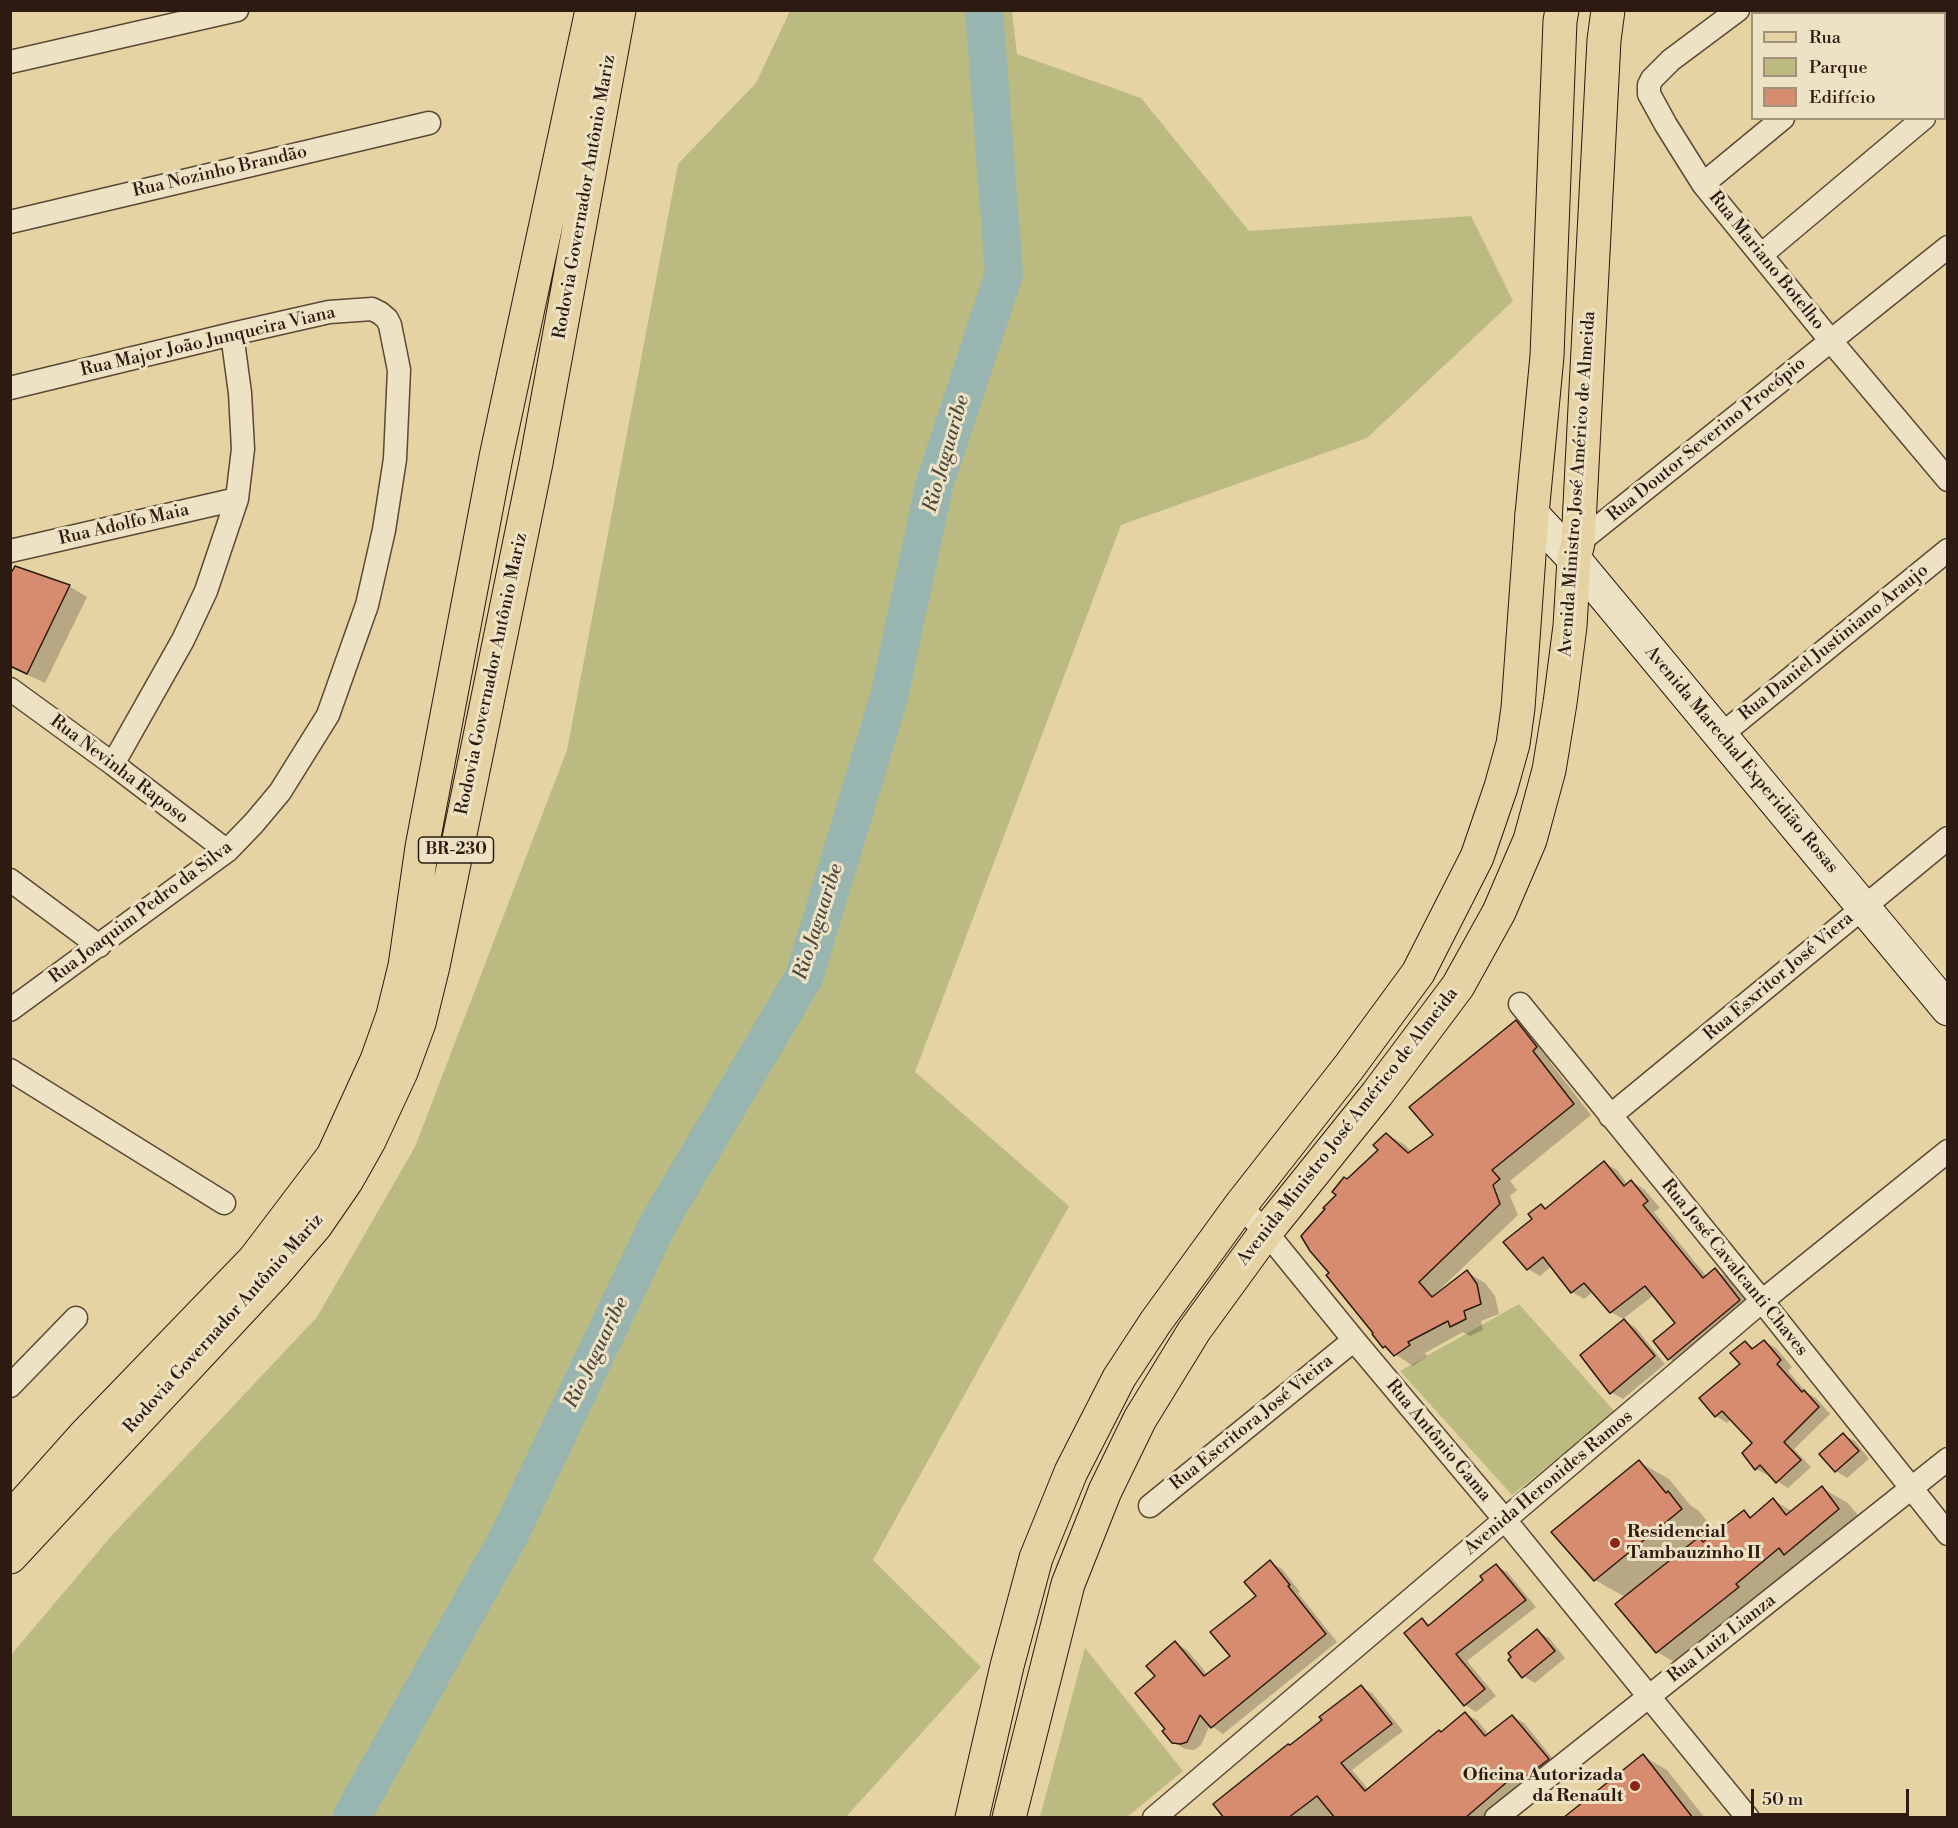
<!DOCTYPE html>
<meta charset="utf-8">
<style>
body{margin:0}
#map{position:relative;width:1958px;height:1828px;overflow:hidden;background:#e5d3a4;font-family:"Libre Bodoni",serif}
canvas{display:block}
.frame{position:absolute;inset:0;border:12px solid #2d1a10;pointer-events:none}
.legend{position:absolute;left:1751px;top:12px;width:195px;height:108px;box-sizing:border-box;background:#eee2c4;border:2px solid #a1927c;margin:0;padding:8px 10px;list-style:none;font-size:18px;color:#2d1a10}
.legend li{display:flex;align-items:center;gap:12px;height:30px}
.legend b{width:30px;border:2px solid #a1927c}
.scale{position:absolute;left:1751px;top:1789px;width:158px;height:27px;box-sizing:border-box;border:3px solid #2d1a10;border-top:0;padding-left:8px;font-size:18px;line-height:21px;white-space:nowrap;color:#2d1a10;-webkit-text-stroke:4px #eee2c4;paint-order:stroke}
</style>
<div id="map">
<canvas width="1958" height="1828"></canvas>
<div class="frame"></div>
<ul class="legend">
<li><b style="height:8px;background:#e5d3a4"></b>Rua</li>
<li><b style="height:16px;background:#bbba81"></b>Parque</li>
<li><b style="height:16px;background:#d78b6f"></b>Edifício</li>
</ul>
<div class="scale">50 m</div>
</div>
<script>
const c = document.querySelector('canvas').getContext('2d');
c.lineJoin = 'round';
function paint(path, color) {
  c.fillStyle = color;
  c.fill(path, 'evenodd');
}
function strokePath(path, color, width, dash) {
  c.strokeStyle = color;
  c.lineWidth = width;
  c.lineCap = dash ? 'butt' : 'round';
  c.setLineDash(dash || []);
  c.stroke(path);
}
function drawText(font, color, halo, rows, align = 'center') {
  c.font = font + ' "Libre Bodoni",serif';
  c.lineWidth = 6;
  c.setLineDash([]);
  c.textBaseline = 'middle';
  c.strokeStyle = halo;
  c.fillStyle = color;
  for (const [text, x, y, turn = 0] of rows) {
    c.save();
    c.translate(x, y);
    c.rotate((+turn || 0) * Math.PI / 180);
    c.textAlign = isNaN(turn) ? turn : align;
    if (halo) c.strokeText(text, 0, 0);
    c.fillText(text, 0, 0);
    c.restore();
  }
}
paint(new Path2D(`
 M790,11H1012L1017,54L1141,98L1249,231L1471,216L1513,301L1367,438L1121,525L915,1072L1069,1206L873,1560L981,1667L846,1817H11V1655L113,1534L317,1317L415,1147L567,750L678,164L756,83Z
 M1519,1304L1615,1412L1512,1495L1400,1371Z
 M1085,1648L1183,1771L1127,1817H1040Z`), '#bbba81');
paint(new Path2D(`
 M10,578L69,586L87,597L45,683L10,667Z
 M1516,1022L1534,1032L1555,1058L1550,1062L1591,1115L1510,1181L1517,1190L1510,1196L1518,1215L1434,1295L1435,1297L1467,1272L1485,1283L1495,1296L1499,1314L1481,1321L1483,1330L1470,1336L1463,1332L1425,1353L1427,1356L1413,1366L1384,1347L1331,1273L1338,1195L1347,1181L1380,1150L1386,1134L1405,1145L1412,1152L1435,1136Z
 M1604,1163L1617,1170L1628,1185L1632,1182L1644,1189L1660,1208L1654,1212L1707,1277L1715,1270L1727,1277L1751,1308L1681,1366L1669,1359L1677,1323L1654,1295L1623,1319L1611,1312L1594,1291L1584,1299L1572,1292L1552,1266L1540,1276L1528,1269L1534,1219L1541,1206L1546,1209Z
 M1625,1321L1636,1328L1665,1364L1623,1399L1611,1392Z
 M1764,1341L1776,1348L1792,1367L1788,1371L1807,1393L1816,1398L1830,1414L1794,1449L1811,1467L1788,1488L1777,1481L1769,1473L1767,1475L1756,1469L1754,1443L1732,1419L1727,1423L1716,1416L1742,1364L1745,1343L1755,1348Z
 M1843,1435L1855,1441L1869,1459L1847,1478L1836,1471Z
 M1639,1462L1669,1479L1691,1506L1698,1510L1711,1526L1697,1537L1705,1542L1744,1512L1752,1517L1773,1500L1793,1512L1822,1488L1848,1503L1865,1524L1683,1667L1657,1652L1625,1597L1595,1580Z
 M1270,1562L1282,1569L1300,1592L1298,1593L1337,1642L1223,1734L1210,1725L1201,1745L1194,1750L1185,1749L1173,1742L1167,1729L1157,1676L1175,1643L1187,1650L1208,1675L1232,1656Z
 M1496,1566L1507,1572L1536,1607L1467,1661L1496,1696L1476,1712L1465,1705L1422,1620L1431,1625L1485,1580Z
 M1537,1631L1549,1638L1565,1658L1535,1683L1523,1676Z
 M1361,1687L1372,1693L1403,1731L1352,1770L1369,1790L1466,1714L1477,1720L1489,1735L1512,1716L1524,1723L1559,1766L1531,1778L1484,1818H1226L1290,1747L1325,1721Z
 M1643,1756L1667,1770L1705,1818H1566Z`), '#0003');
strokePath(new Path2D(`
 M351,1818L509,1536L658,1224L804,977L889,697L935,482L1004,274L984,10`), '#98b6af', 38);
const building = new Path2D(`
 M15,566L70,585L27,674L10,666V575Z
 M1516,1020L1537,1047L1533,1051L1574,1104L1492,1170L1500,1179L1493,1185L1500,1204L1419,1282L1432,1297L1467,1270L1477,1284L1481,1304L1464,1311L1466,1319L1450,1327L1448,1321L1408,1342L1410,1345L1394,1356L1385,1346L1383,1348L1372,1334L1373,1333L1326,1275L1329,1273L1310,1251L1301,1236L1325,1209L1323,1208L1336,1195L1332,1192L1344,1177L1347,1179L1378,1150L1373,1145L1386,1133L1408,1153L1433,1135L1409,1107Z
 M1604,1161L1624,1186L1631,1180L1648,1201L1643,1205L1703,1278L1715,1268L1740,1300L1668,1360L1653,1341L1675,1323L1645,1286L1610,1313L1584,1283L1571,1293L1543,1257L1527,1270L1503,1242L1532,1219L1528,1214L1541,1204L1545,1209Z
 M1624,1319L1655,1356L1610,1394L1580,1355Z
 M1764,1340L1781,1360L1777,1364L1802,1392L1804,1390L1819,1407L1784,1442L1801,1460L1776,1483L1760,1465L1755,1470L1742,1453L1752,1443L1722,1411L1715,1417L1699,1398L1740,1364L1730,1353L1745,1341L1752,1349Z
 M1843,1433L1859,1451L1835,1472L1819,1454Z
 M1639,1460L1666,1493L1668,1491L1682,1509L1594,1581L1551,1532Z
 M1822,1486L1839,1509L1784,1555L1779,1548L1736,1584L1739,1587L1656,1653L1615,1604L1699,1537L1703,1542L1744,1510L1750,1518L1773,1498L1786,1515Z
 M1270,1560L1290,1585L1288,1586L1326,1634L1211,1728L1200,1715L1187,1742L1181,1744L1172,1743L1162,1731L1165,1729L1135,1693L1155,1676L1146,1666L1175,1641L1204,1676L1230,1656L1210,1632L1256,1596L1244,1582Z
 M1496,1564L1526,1600L1456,1654L1485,1689L1464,1706L1404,1633L1422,1618L1428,1626L1483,1580L1480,1576Z
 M1537,1629L1555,1651L1522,1678L1508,1660L1511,1657L1508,1653Z
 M1361,1685L1392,1724L1341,1763L1365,1791L1439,1730L1441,1732L1465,1712L1485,1736L1512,1715L1549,1759L1526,1777L1521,1770L1465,1818H1335L1317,1796L1288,1818H1224L1213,1804L1288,1744L1290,1745L1322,1720L1319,1717Z
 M1643,1754L1693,1818H1563Z`);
paint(building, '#d78b6f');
strokePath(building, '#2d1a10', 1.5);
const street = new Path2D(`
 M1738,10L1671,60L1652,79L1649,85V94L1666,125L1703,184L1831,341L1948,480
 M1911,14L1915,10
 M10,62L237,10
 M1944,101L1948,99
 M1703,184L1783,118
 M10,222L429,123
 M1761,255L1924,118
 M10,388L232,334L329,312L372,309L380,313L387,319L390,325L399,370L395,459L384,530L367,605L328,715L280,792L254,823L227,851L10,1010
 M1578,543L1948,247
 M10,551L237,499
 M10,689L113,764L227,851
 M1721,735L1948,550
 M113,764L183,640L206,591L237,499L243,449L240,393L232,334
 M10,880L99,946
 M1520,1004L1762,1301L1948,1534
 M10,1070L224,1203
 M1610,1116L1948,838
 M1240,1206L1266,1232L1354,1340L1505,1520L1748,1818
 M10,1386L76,1318
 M1150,1506L1354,1340
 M1154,1818L1762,1301L1948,1151
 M1496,1818L1948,1459`);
const secondary = new Path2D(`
 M1532,514L1574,559L1948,1009`);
const primary = new Path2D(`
 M972,1818L1007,1666L1036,1558L1071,1472L1119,1378L1155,1323L1240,1206L1349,1067L1418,973L1477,857L1501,787L1513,744L1518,708L1532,514L1547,356L1560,21L1562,10
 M1009,1818L1068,1584L1105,1491L1140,1419L1194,1331L1266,1232L1377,1094L1458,986L1499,912L1530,840L1549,770L1560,703L1570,626L1574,559L1578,543L1604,40L1608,10`);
const highway = new Path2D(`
 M10,1519L85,1435L254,1260L333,1156L377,1060L393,1015L405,966L422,847L496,457L592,10
 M10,1557L274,1274L316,1225L347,1180L369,1141L401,1072L419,1023L433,966L536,463L619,10`);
strokePath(street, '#5b4835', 25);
strokePath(secondary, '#2d1a10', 35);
strokePath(primary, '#2d1a10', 35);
strokePath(highway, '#2d1a10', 35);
strokePath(street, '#eee2c4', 22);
strokePath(secondary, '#eee2c4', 33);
strokePath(primary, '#e5d3a4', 33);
strokePath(highway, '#e5d3a4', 33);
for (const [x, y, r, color] of [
 [1615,1543,6,"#8f2418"],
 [1635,1786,6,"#8f2418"]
]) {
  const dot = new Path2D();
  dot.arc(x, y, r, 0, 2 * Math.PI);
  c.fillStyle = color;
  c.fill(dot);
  strokePath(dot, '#eee2c4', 2);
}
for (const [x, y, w] of [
 [456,850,75]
]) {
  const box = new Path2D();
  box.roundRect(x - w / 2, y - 13, w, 26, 4.5);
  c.fillStyle = '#eee2c4';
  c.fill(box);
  strokePath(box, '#2d1a10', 1.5);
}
drawText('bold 16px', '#2d1a10', null, [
 ["BR-230",456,850]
]);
drawText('18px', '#2d1a10', '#eee2c4', [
 ["Rua Nozinho Brandão",220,172,-13],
 ["Rodovia Governador Antônio Mariz",585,197,-80],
 ["Rua Mariano Botelho",1766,261,51],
 ["Rua Major João Junqueira Viana",208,342,-13],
 ["Rua Doutor Severino Procópio",1707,440,-39],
 ["Avenida Ministro José Américo de Almeida",1578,484,-86],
 ["Rua Adolfo Maia",124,525,-13],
 ["Rua Daniel Justiniano Araujo",1834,643,-39],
 ["Rodovia Governador Antônio Mariz",492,674,-78],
 ["Avenida Marechal Experidião Rosas",1741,760,50],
 ["Rua Nevinha Raposo",119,770,37],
 ["Rua Joaquim Pedro da Silva",141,913,-37],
 ["Rua Esxritor José Viera",1779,977,-40],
 ["Avenida Ministro José Américo de Almeida",1348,1127,-52],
 ["Rua José Cavalcanti Chaves",1734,1268,51],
 ["Rodovia Governador Antônio Mariz",224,1324,-48],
 ["Rua Escritora José Vieira",1252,1423,-39],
 ["Rua Antônio Gama",1438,1441,50],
 ["Avenida Heronides Ramos",1549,1483,-40],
 ["Rua Luiz Lianza",1722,1639,-38]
]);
drawText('bold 18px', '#2d1a10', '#eee2c4', [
 ["Residencial",1627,1533],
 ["Tambauzinho II",1627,1554],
 ["Oficina Autorizada",1623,1776,"right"],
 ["da Renault",1623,1797,"right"]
], 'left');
drawText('italic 20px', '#4d4940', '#eee2c4', [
 ["Rio Jaguaribe",947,454,-74],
 ["Rio Jaguaribe",819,922,-72],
 ["Rio Jaguaribe",597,1353,-64]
]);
</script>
